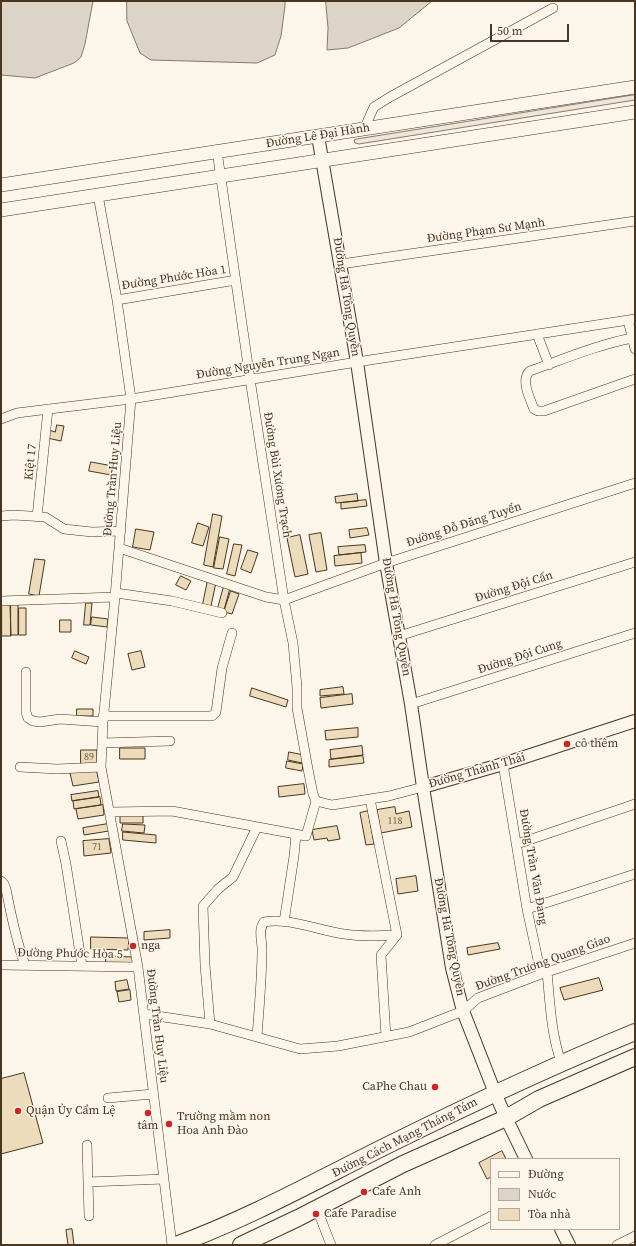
<!DOCTYPE html>
<meta charset="utf-8">
<style>
body{margin:0}
#map{position:relative;width:636px;height:1246px;overflow:hidden;background:#fbf6e9;font-family:"Source Serif 4",serif}
canvas{display:block}
.frame{position:absolute;inset:0;border:2px solid #4a3520;pointer-events:none}
.legend{position:absolute;left:490px;top:1158px;width:130px;height:72px;box-sizing:border-box;background:#fbf6e9;border:1px solid #b4a999;margin:0;padding:5px 7px;list-style:none;font-size:12px;color:#4a3520}
.legend li{display:flex;align-items:center;gap:8px;height:20px}
.legend b{width:20px;border:1px solid #b4a999}
.scale{position:absolute;left:490px;top:24px;width:79px;height:18px;box-sizing:border-box;border:2px solid #4a3520;border-top:0;padding-left:5px;font-size:12px;line-height:14px;white-space:nowrap;color:#4a3520;-webkit-text-stroke:3px #fbf6e9;paint-order:stroke}
</style>
<div id="map">
<canvas width="636" height="1246"></canvas>
<div class="frame"></div>
<ul class="legend">
<li><b style="height:5px;background:#fbf6e9"></b>Đường</li>
<li><b style="height:11px;background:#dcd4c6"></b>Nước</li>
<li><b style="height:11px;background:#ecdcbc"></b>Tòa nhà</li>
</ul>
<div class="scale">50 m</div>
</div>
<script>
const c = document.querySelector('canvas').getContext('2d');
c.lineJoin = 'round';
function paint(path, color) {
  c.fillStyle = color;
  c.fill(path, 'evenodd');
}
function strokePath(path, color, width, dash) {
  c.strokeStyle = color;
  c.lineWidth = width;
  c.lineCap = dash ? 'butt' : 'round';
  c.setLineDash(dash || []);
  c.stroke(path);
}
function drawText(font, color, halo, rows, align = 'center') {
  c.font = font + ' "Source Serif 4",serif';
  c.lineWidth = 3;
  c.setLineDash([]);
  c.textBaseline = 'middle';
  c.strokeStyle = halo;
  c.fillStyle = color;
  for (const [text, x, y, turn = 0] of rows) {
    c.save();
    c.translate(x, y);
    c.rotate((+turn || 0) * Math.PI / 180);
    c.textAlign = isNaN(turn) ? turn : align;
    if (halo) c.strokeText(text, 0, 0);
    c.fillText(text, 0, 0);
    c.restore();
  }
}
const green = new Path2D(`
 M635,95V100L359,144L355,143L354,140L357,139Z`);
paint(green, '#ede6d9');
strokePath(green, '#887966', 1);
const water = new Path2D(`
 M1,1H93L85,44L81,57L74,63L35,78L1,75Z
 M127,1H285V6L281,36L275,55L257,63L151,60L140,53L127,21Z
 M326,1H432L399,28L348,48L327,50L328,28Z`);
paint(water, '#dcd4c6');
strokePath(water, '#887966', 1);
const building = new Path2D(`
 M57,425L64,426L61,441L47,438L49,430L55,432Z
 M91,462L113,466L111,475L89,471Z
 M357,494L358,501L336,503L335,497Z
 M366,500L367,506L341,509V503Z
 M213,514L222,516L213,567L204,565Z
 M198,523L209,527L203,546L192,543Z
 M367,528L369,535L350,538L349,530Z
 M136,529L154,532L150,550L133,547Z
 M321,533L327,570L316,572L309,535Z
 M300,535L308,574L295,577L287,538Z
 M220,537L229,539L223,569L214,568Z
 M234,544L242,545L235,576L227,574Z
 M365,545L366,552L339,555L338,547Z
 M248,550L258,553L251,573L241,569Z
 M361,553L362,563L335,566L334,556Z
 M35,559L45,560L39,596L29,594Z
 M181,576L191,581L186,590L176,585Z
 M208,580L216,582L211,606L203,604Z
 M224,586L230,588L224,610L218,608Z
 M231,591L239,594L232,614L224,612Z
 M11,603H18V635H11Z
 M86,603H92L90,625H84Z
 M2,605H10L11,636H2Z
 M19,608H26V635H19Z
 M92,617L108,619L107,627L91,625Z
 M60,620H71V632H60Z
 M75,651L89,657L86,664L72,658Z
 M141,651L145,667L132,670L128,654Z
 M343,687L344,694L320,696V690Z
 M252,688L288,700L286,707L250,696Z
 M352,694L353,704L321,708L320,698Z
 M77,709H93V716H77Z
 M358,728V737L326,740L325,731Z
 M362,746L363,755L331,759L330,750Z
 M120,748H145V759H120Z
 M81,750H97V764H81Z
 M289,752L304,755L302,763L288,760Z
 M363,756L364,763L329,767V760Z
 M287,761L303,764L302,771L286,768Z
 M96,768L99,782L73,786L70,773Z
 M304,784L305,794L279,797L278,787Z
 M98,791L99,797L72,801L71,795Z
 M100,797L101,805L74,809L73,801Z
 M103,805L104,815L78,819L76,809Z
 M395,807L396,814L409,811L412,827L381,833L377,810Z
 M368,811L374,844L366,845L360,813Z
 M143,815V823H120V816Z
 M108,824L109,831L84,835L83,828Z
 M123,824L145,825L144,833L122,831Z
 M337,826L340,839L328,841L327,838L314,840L312,830Z
 M123,832L156,835V843L123,840Z
 M109,839L111,853L84,856L83,841Z
 M416,876L418,891L398,894L396,879Z
 M170,930V938L144,940V932Z
 M91,937L129,938L128,950L91,949Z
 M498,943L500,949L468,955L467,948Z
 M106,956L133,957V966L106,965Z
 M599,978L603,990L564,1000L560,988Z
 M127,980L129,989L116,991L115,982Z
 M130,990L131,1000L119,1002L117,992Z
 M24,1073L43,1143L1,1154V1079Z
 M502,1151L506,1159H491V1177L487,1179L479,1163Z
 M72,1229L74,1245H68L66,1230Z`);
paint(building, '#ecdcbc');
strokePath(building, '#4a3520', 1);
const minor = new Path2D(`
 M364,129L374,107L390,97L553,8
 M217,151L250,379L284,600L293,643L297,687V708L308,769L313,794L316,801
 M98,195L117,300L131,399L115,597L103,722L101,767L138,967L172,1245
 M341,264L635,221
 M117,300L236,280
 M628,320L635,349
 M537,334L549,365
 M632,338C597,345 564,359 530,371C520,379 530,399 534,409L538,411H544L635,379
 M1,419L17,413L131,399L357,362L635,319
 M1,516L14,515L45,517L64,529L92,532L121,531
 M37,517L48,409
 M119,548L266,597L284,600L386,563L635,483
 M116,593L172,601L222,613
 M1,601L115,597
 M399,636L635,562
 M26,672V712L28,718L33,721L40,722L60,719L103,722
 M411,704L635,633
 M103,716H212L216,712L222,668L232,633
 M102,743L170,741
 M503,764L527,909L541,974
 M20,767L57,769L101,767
 M370,799L397,935L381,955L386,1037
 M316,801L332,805L389,796L423,787
 M110,812L172,811L306,836L316,801
 M61,841L66,864L82,966
 M517,844L635,804
 M1,881L4,884L6,889C11,915 16,940 25,965
 M527,909L635,874
 M284,922L294,856L296,835
 M1,965L138,967
 M547,972C550,1003 551,1033 561,1062
 M144,1014L210,1024L300,1049L338,1046L409,1032L463,1011L478,998L541,974L635,943
 M210,1024L205,965L203,906L218,889L233,877L257,827
 M257,1037C259,1008 262,978 262,949C262,940 258,930 264,922C288,917 320,931 344,934C362,937 379,936 397,935
 M108,1098L153,1094
 M87,1145L88,1182L164,1179
 M88,1182L89,1216
 M317,1209L331,1245
 M435,1245L491,1216
 M617,1245L635,1236`);
const tertiary = new Path2D(`
 M318,136L357,362L386,563L411,704L423,787L452,968L463,1011L495,1093L506,1118L526,1159
 M423,787L503,764L635,721
 M561,1229L569,1245`);
const secondary = new Path2D(`
 M1,185L635,87
 M1,210L635,112`);
const trunk = new Path2D(`
 M176,1245C250,1218 319,1179 390,1144C471,1104 552,1066 635,1032
 M241,1245L298,1218L403,1164L506,1118L539,1099L635,1057`);
strokePath(minor, '#4a3520', 10);
strokePath(tertiary, '#4a3520', 14);
strokePath(secondary, '#4a3520', 14);
strokePath(trunk, '#4a3520', 18);
strokePath(minor, '#fbf6e9', 9);
strokePath(tertiary, '#fbf6e9', 12);
strokePath(secondary, '#fbf6e9', 13);
strokePath(trunk, '#fbf6e9', 16);
for (const [x, y, r, color] of [
 [567,744,4,"#c62828"],
 [133,946,4,"#c62828"],
 [435,1087,4,"#c62828"],
 [18,1111,4,"#c62828"],
 [148,1113,4,"#c62828"],
 [169,1124,4,"#c62828"],
 [364,1192,4,"#c62828"],
 [316,1214,4,"#c62828"]
]) {
  const dot = new Path2D();
  dot.arc(x, y, r, 0, 2 * Math.PI);
  c.fillStyle = color;
  c.fill(dot);
  strokePath(dot, '#fbf6e9', 1.5);
}
drawText('10px', '#725f47', null, [
 ["89",89,757],
 ["118",395,821],
 ["71",97,847]
]);
drawText('12px', '#4a3520', '#fbf6e9', [
 ["Đường Lê Đại Hành",318,136,-9],
 ["Đường Phạm Sư Mạnh",486,231,-8],
 ["Đường Phước Hòa 1",174,278,-9],
 ["Đường Hà Tông Quyền",346,297,81],
 ["Đường Nguyễn Trung Ngạn",268,364,-9],
 ["Kiệt 17",31,462,-84],
 ["Đường Bùi Xương Trạch",277,475,81],
 ["Đường Trần Huy Liệu",113,479,-85],
 ["Đường Đỗ Đăng Tuyển",464,525,-18],
 ["Đường Đội Cấn",514,587,-17],
 ["Đường Hà Tông Quyền",396,617,80],
 ["Đường Đội Cung",520,657,-18],
 ["Đường Thành Thái",477,771,-16],
 ["Đường Trần Văn Đang",533,867,80],
 ["Đường Hà Tông Quyền",449,937,79],
 ["Đường Phước Hòa 5",70,954,1],
 ["Đường Trương Quang Giao",543,963,-20],
 ["Đường Trần Huy Liệu",157,1026,83],
 ["Đường Cách Mạng Tháng Tám",405,1138,-27]
]);
drawText('12px', '#4a3520', '#fbf6e9', [
 ["cô thêm",575,744],
 ["nga",141,946],
 ["CaPhe Chau",427,1087,"right"],
 ["Quận Ủy Cẩm Lệ",26,1111],
 ["Trường mầm non",177,1117],
 ["Hoa Anh Đào",177,1131],
 ["tâm",148,1126,"center"],
 ["Cafe Anh",372,1192],
 ["Cafe Paradise",324,1214]
], 'left');
</script>
